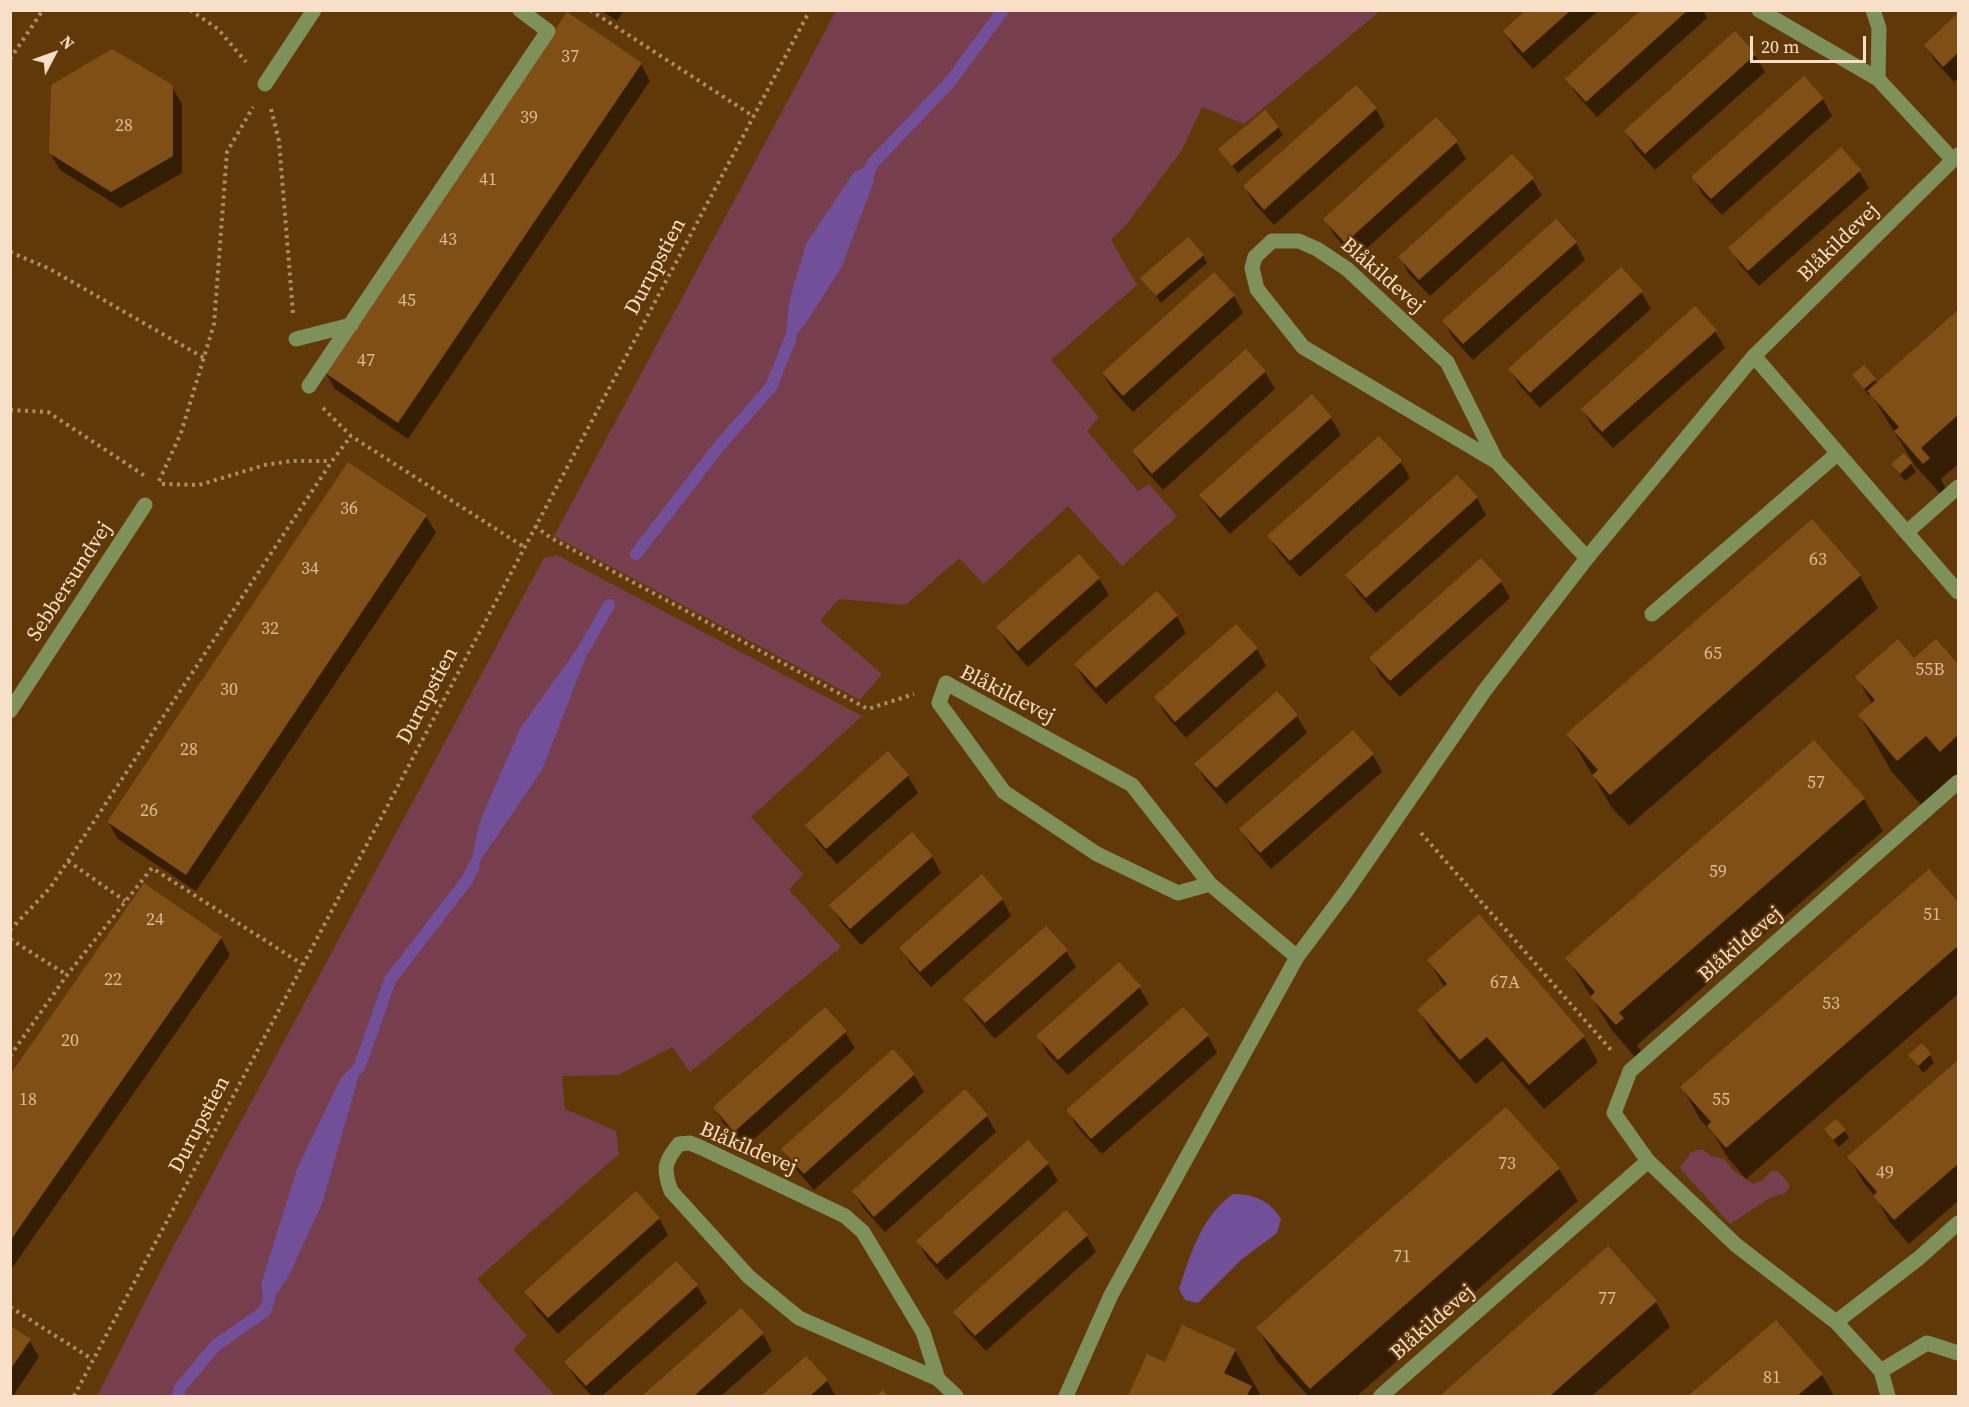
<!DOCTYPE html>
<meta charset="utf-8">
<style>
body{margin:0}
#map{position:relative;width:1969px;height:1407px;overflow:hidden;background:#613909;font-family:"Source Serif 4",serif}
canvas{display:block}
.frame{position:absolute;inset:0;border:12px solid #f8dfc8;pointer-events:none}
.north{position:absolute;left:24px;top:24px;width:60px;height:60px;-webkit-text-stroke:4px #613909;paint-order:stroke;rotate:49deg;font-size:16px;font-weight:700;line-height:24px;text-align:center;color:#f8dfc8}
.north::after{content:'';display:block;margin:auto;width:21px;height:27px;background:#f8dfc8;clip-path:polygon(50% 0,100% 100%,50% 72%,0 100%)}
.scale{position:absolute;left:1750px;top:36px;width:116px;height:27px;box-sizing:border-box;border:3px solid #f8dfc8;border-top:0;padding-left:8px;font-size:18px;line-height:21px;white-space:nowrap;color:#f8dfc8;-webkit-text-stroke:4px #613909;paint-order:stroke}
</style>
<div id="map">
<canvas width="1969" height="1407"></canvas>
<div class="frame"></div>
<div class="north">N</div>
<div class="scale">20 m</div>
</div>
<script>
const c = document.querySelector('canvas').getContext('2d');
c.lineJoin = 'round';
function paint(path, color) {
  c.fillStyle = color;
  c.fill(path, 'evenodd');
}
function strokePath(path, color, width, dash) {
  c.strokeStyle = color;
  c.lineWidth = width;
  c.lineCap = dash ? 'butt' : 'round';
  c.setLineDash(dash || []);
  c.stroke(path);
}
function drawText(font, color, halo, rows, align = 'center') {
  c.font = font + ' "Source Serif 4",serif';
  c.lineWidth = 4.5;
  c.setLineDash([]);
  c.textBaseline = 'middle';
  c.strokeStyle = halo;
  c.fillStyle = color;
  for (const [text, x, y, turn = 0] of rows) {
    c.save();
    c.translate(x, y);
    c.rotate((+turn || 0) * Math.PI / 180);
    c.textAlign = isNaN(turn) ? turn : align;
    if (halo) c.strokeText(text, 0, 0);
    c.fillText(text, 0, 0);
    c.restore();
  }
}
paint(new Path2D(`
 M836,11H1380L1244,124L1202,107L1182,150L1126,225L1111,240L1137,285L1051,360L1099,417L1087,431L1138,491L1149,484L1177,516L1122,566L1068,506L984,584L959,558L906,605L839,599L820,621L882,674L860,700L554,536Z
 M557,555L862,716L751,817L803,874L789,890L841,947L690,1072L672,1047L618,1075L562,1076L565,1109L616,1131L619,1154L477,1279L527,1336L513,1349L555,1396H97L170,1253L544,558Z
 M1702,1149L1711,1156L1724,1159L1735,1172L1753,1184L1763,1180L1771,1171H1778L1790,1185L1786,1193L1770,1198L1730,1224L1680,1168L1691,1152Z`), '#773e4d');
paint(new Path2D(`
 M873,163L874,181L842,266L810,317L785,350L789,302L806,244L854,172Z
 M589,639V649L542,770L467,880L480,821L521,727L574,653Z
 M365,1054L322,1204L288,1277L265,1311L261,1284L297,1169L341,1078Z
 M1233,1194C1254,1194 1270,1201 1281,1219L1277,1233L1242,1259L1198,1303L1185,1300L1179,1289C1191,1253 1201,1217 1233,1194Z`), '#724f99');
paint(new Path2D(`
 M601,10H624L617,21Z
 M1528,10H1599L1533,69L1514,48L1505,31Z
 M1643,10H1703L1707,18L1597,117L1577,95L1567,79Z
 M1958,16V78L1954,82L1935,61L1926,45Z
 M1735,33L1755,55L1765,72L1655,170L1635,148L1626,132Z
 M641,64L650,81L408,439L335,389L325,372Z
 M1803,78L1823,99L1832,116L1722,215L1702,194L1693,177Z
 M172,87L182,104V173L121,208L60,170L50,153Z
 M1356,87L1376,109L1385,126L1274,225L1254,203L1245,187Z
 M1278,127L1283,135L1238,173L1220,150Z
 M1456,142L1466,159L1355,259L1335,236L1325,219Z
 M1859,171L1869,188L1759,286L1740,265L1730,248Z
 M1532,179L1542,195L1430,296L1409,274L1400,257Z
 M1556,221L1576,243L1585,260L1473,360L1453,338L1444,321Z
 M1203,255L1207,263L1161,303L1142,278Z
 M1214,274L1234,296L1243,313L1133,412L1113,390L1103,374Z
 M1641,292L1651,309L1540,408L1519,385L1510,369Z
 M1958,312V464L1941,479L1947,491L1942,496L1914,464L1871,394L1869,396L1854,375L1874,379L1877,384Z
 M1715,331L1725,348L1613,448L1592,426L1583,409Z
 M1246,351L1265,372L1275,389L1163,490L1143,468L1134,452Z
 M1312,396L1331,418L1341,435L1230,534L1211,512L1201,496Z
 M1401,462L1410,478L1300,577L1279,553L1269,537Z
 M1911,464L1916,472L1905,481L1893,465Z
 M1477,498L1486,515L1376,613L1357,592L1347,576Z
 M426,516L436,533L196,891L118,839L108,822Z
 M1079,556L1099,579L1109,595L1028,667L1008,644L998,627Z
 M1860,576L1878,608L1629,826L1612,808L1568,734Z
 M1501,582L1510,598L1400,697L1380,675L1371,658Z
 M1177,616L1186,633L1106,704L1085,681L1076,665Z
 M1236,627L1257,649L1266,666L1186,738L1165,714L1156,698Z
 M1936,641L1958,667V792L1931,816L1892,772L1859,715L1872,704L1857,677L1914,660Z
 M1277,693L1297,716L1307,733L1226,804L1206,781L1196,765Z
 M1353,732L1373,755L1382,772L1271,869L1251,846L1241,830Z
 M888,753L908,776L918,793L837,864L817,842L807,825Z
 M1864,799L1883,831L1637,1045L1641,1051L1635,1057L1611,1029L1567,958Z
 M932,856L941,873L861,945L841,922L831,905Z
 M1929,871L1958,905V994L1746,1179L1728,1158L1714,1135L1700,1119L1682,1087Z
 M1002,899L1011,916L931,987L911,965L901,948Z
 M1479,916L1584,1037L1598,1062L1544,1109L1502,1061L1476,1084L1433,1035L1419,1010L1445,988L1428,960Z
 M221,938L230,955L10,1271V1078Z
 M1066,951L1076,967L995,1039L975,1016L965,1000Z
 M1139,987L1149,1004L1068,1075L1047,1053L1038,1036Z
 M845,1032L855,1048L744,1148L724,1124L715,1108Z
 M1208,1036L1217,1053L1102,1154L1077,1127L1068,1110Z
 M893,1051L914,1075L924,1092L814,1190L793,1166L783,1149Z
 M1910,1055H1930L1934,1063L1923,1073Z
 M1958,1062V1201L1909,1244L1889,1221L1875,1196L1863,1182L1849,1157Z
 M987,1116L996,1132L885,1232L863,1208L853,1191Z
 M1825,1130L1845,1131L1849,1138L1839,1147Z
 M1028,1142L1048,1164L1058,1181L947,1280L927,1258L918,1241Z
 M1559,1169L1578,1201L1357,1396H1308L1277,1361L1258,1329Z
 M659,1218L668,1235L558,1334L536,1309L526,1292Z
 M1087,1236L1096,1252L986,1351L965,1329L955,1312Z
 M1607,1248L1656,1302L1670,1327L1592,1396H1444L1443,1395Z
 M676,1263L697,1286L707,1303L602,1396H592L576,1379L566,1362Z
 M741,1310L763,1334L772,1351L721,1396H644Z
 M1776,1322L1822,1375L1834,1396H1690Z
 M10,1328L29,1340L39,1357L13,1396H10Z
 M1235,1350L1261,1396H1130L1148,1356L1165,1364Z
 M806,1358L827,1381L836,1396H763Z`), '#0007');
strokePath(new Path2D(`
 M866,178L873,163L950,82L1003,10
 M636,554L720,445L771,387L791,337
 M582,652L609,605
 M359,1068L390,980L467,880L474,866
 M178,1396L180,1388L215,1346L265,1311L270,1296`), '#724f99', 12);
paint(new Path2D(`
 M1526,10H1571L1523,53L1503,31Z
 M1641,10H1688L1586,102L1565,79Z
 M567,12L642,63L398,423L324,372Z
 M1958,13V53L1943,67L1924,45Z
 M1735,31L1756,54L1645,154L1624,131Z
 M112,49L173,85V156L111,192L49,153L51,85Z
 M1804,76L1824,98L1711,199L1691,177Z
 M1356,85L1377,108L1264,210L1243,186Z
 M1265,110L1279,127L1232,166L1218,149Z
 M1436,117L1458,141L1345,243L1323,219Z
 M1841,147L1861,170L1748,271L1728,248Z
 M1512,154L1534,178L1419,280L1398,257Z
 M1556,219L1577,242L1463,344L1442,321Z
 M1188,237L1204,255L1156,296L1140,278Z
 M1621,267L1643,291L1530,393L1508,369Z
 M1214,272L1235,295L1123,396L1102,373Z
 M1695,306L1717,330L1602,432L1581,409Z
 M1958,310V415L1921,448L1930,458L1923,464L1894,431L1899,427L1867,391Z
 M1246,349L1266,371L1152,474L1132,451Z
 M1864,365L1876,379L1864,389L1852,375Z
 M1312,394L1332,417L1220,518L1199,495Z
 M1379,436L1402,461L1290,561L1267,536Z
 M1904,453L1912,463L1900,474L1891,464Z
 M348,462L427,515L186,875L107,822Z
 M1457,475L1478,497L1366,598L1345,575Z
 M1812,519L1861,575L1610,795L1592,775L1598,770L1566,734Z
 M1079,554L1100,578L1018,651L996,627Z
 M1481,558L1502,581L1390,681L1369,658Z
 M1157,591L1178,615L1096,688L1074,664Z
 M1236,624L1258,648L1175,722L1154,697Z
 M1898,639L1914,658L1936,639L1958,664V735L1940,752L1926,736L1897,761L1858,715L1875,700L1855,677Z
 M1277,691L1298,715L1216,788L1194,764Z
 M1353,730L1374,754L1260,853L1239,829Z
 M1814,740L1865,798L1619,1013L1624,1018L1616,1025L1590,997L1595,992L1565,958Z
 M888,751L909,775L826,849L805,825Z
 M912,832L933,856L850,929L829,905Z
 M1929,869L1958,902V946L1726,1148L1707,1126L1711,1122L1680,1087Z
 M982,874L1003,899L920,972L899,948Z
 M144,883L222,937L10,1241V1075Z
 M1479,914L1585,1036L1529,1085L1487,1037L1460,1060L1417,1010L1447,984L1427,960Z
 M1046,926L1068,950L985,1023L963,999Z
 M1119,962L1141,986L1058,1060L1036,1036Z
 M825,1007L847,1031L734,1132L713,1107Z
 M1183,1007L1209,1035L1091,1139L1066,1110Z
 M1922,1043L1931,1054L1918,1066L1908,1055Z
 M893,1049L915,1074L804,1174L781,1149Z
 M1958,1060V1164L1894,1220L1873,1196L1877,1192L1847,1157Z
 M965,1089L988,1115L874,1217L852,1191Z
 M1506,1107L1560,1168L1310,1389L1256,1328Z
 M1836,1119L1846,1130L1833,1140L1824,1129Z
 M1028,1140L1049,1163L937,1264L916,1241Z
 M636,1191L660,1218L548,1318L524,1292Z
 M1066,1210L1088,1235L975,1336L953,1312Z
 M1608,1246L1657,1301L1550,1396H1443L1441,1395Z
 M676,1261L698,1285L586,1386L564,1362Z
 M741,1308L764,1333L694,1396H642Z
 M1776,1320L1823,1374L1797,1396H1688Z
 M1182,1325L1236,1349L1224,1373L1252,1386L1247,1396H1128L1147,1354L1165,1362Z
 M10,1326L31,1339L10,1370Z
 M806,1356L828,1380L810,1396H761Z
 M883,1390L888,1396H876Z`), '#804f16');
strokePath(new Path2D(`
 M190,10L218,29L246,62
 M590,10L753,116
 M10,59L43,10
 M271,109L279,141L293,313
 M10,252L50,269L204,358
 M323,408L351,436L524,547
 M10,410L48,412L145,476
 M159,481L181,433L214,324L227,152L253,107
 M162,484L199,485L265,465L291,461H331
 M535,526L551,538L868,709L914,694
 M1421,833L1611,1050
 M68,861L125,901
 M10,930L50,888L332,461L351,436
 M10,939L67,975
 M10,1056L67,975L152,868L302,964
 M10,1307L92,1359
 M74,1396L810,10`), '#ad8c69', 4, [3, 4.5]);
strokePath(new Path2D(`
 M1759,10L1878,79L1953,160
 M1873,10L1879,28L1878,79
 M265,84L314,10
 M296,339L351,325
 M1754,356L1958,592
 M309,386L548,31L520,10
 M1497,462L1303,347L1257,289L1252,268L1255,257L1272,241H1299L1317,249L1347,269L1447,362L1497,462L1587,558
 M1907,532L1958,487
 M1652,614L1838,453
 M10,711L145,505
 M1210,884L1178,893L1097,854L1004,792L939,703L946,683L1132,785L1210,884L1297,957
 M1836,1322L1919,1258L1958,1223
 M1881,1371L1927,1343L1958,1353
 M938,1379L923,1332L863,1232L845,1216L702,1148L690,1143L679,1144C664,1162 663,1169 671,1191L749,1277L799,1318L938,1379L956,1396
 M1066,1396L1111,1295L1297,957L1347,890L1485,690L1587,558L1754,356L1958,155
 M1381,1396L1648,1161
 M1888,1396L1881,1371L1836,1322L1736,1245L1648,1161L1614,1113L1630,1071L1958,782`), '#7e915a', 15);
drawText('18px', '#dabb9c', null, [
 ["37",570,57],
 ["39",529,118],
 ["28",124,126],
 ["41",488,180],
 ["43",448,240],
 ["45",407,301],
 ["47",366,361],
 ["36",349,509],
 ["63",1818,560],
 ["34",310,569],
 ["32",270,629],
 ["65",1713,654],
 ["55B",1930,670],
 ["30",229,690],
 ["28",189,750],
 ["57",1816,783],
 ["26",149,811],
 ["59",1718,872],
 ["51",1932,915],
 ["24",155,920],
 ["22",113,980],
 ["67A",1505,983],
 ["53",1831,1004],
 ["20",70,1041],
 ["18",28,1100],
 ["55",1721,1100],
 ["73",1507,1164],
 ["49",1885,1173],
 ["71",1402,1257],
 ["77",1607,1299],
 ["81",1772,1378]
]);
drawText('21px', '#f8dfc8', '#613909', [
 ["Blåkildevej",1839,243,-44],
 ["Durupstien",656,267,-62],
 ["Blåkildevej",1382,276,41],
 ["Sebbersundvej",70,582,-57],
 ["Blåkildevej",1007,695,27],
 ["Durupstien",428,696,-62],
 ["Blåkildevej",1741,945,-41],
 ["Durupstien",200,1125,-62],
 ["Blåkildevej",748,1149,23],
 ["Blåkildevej",1433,1323,-41]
]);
</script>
